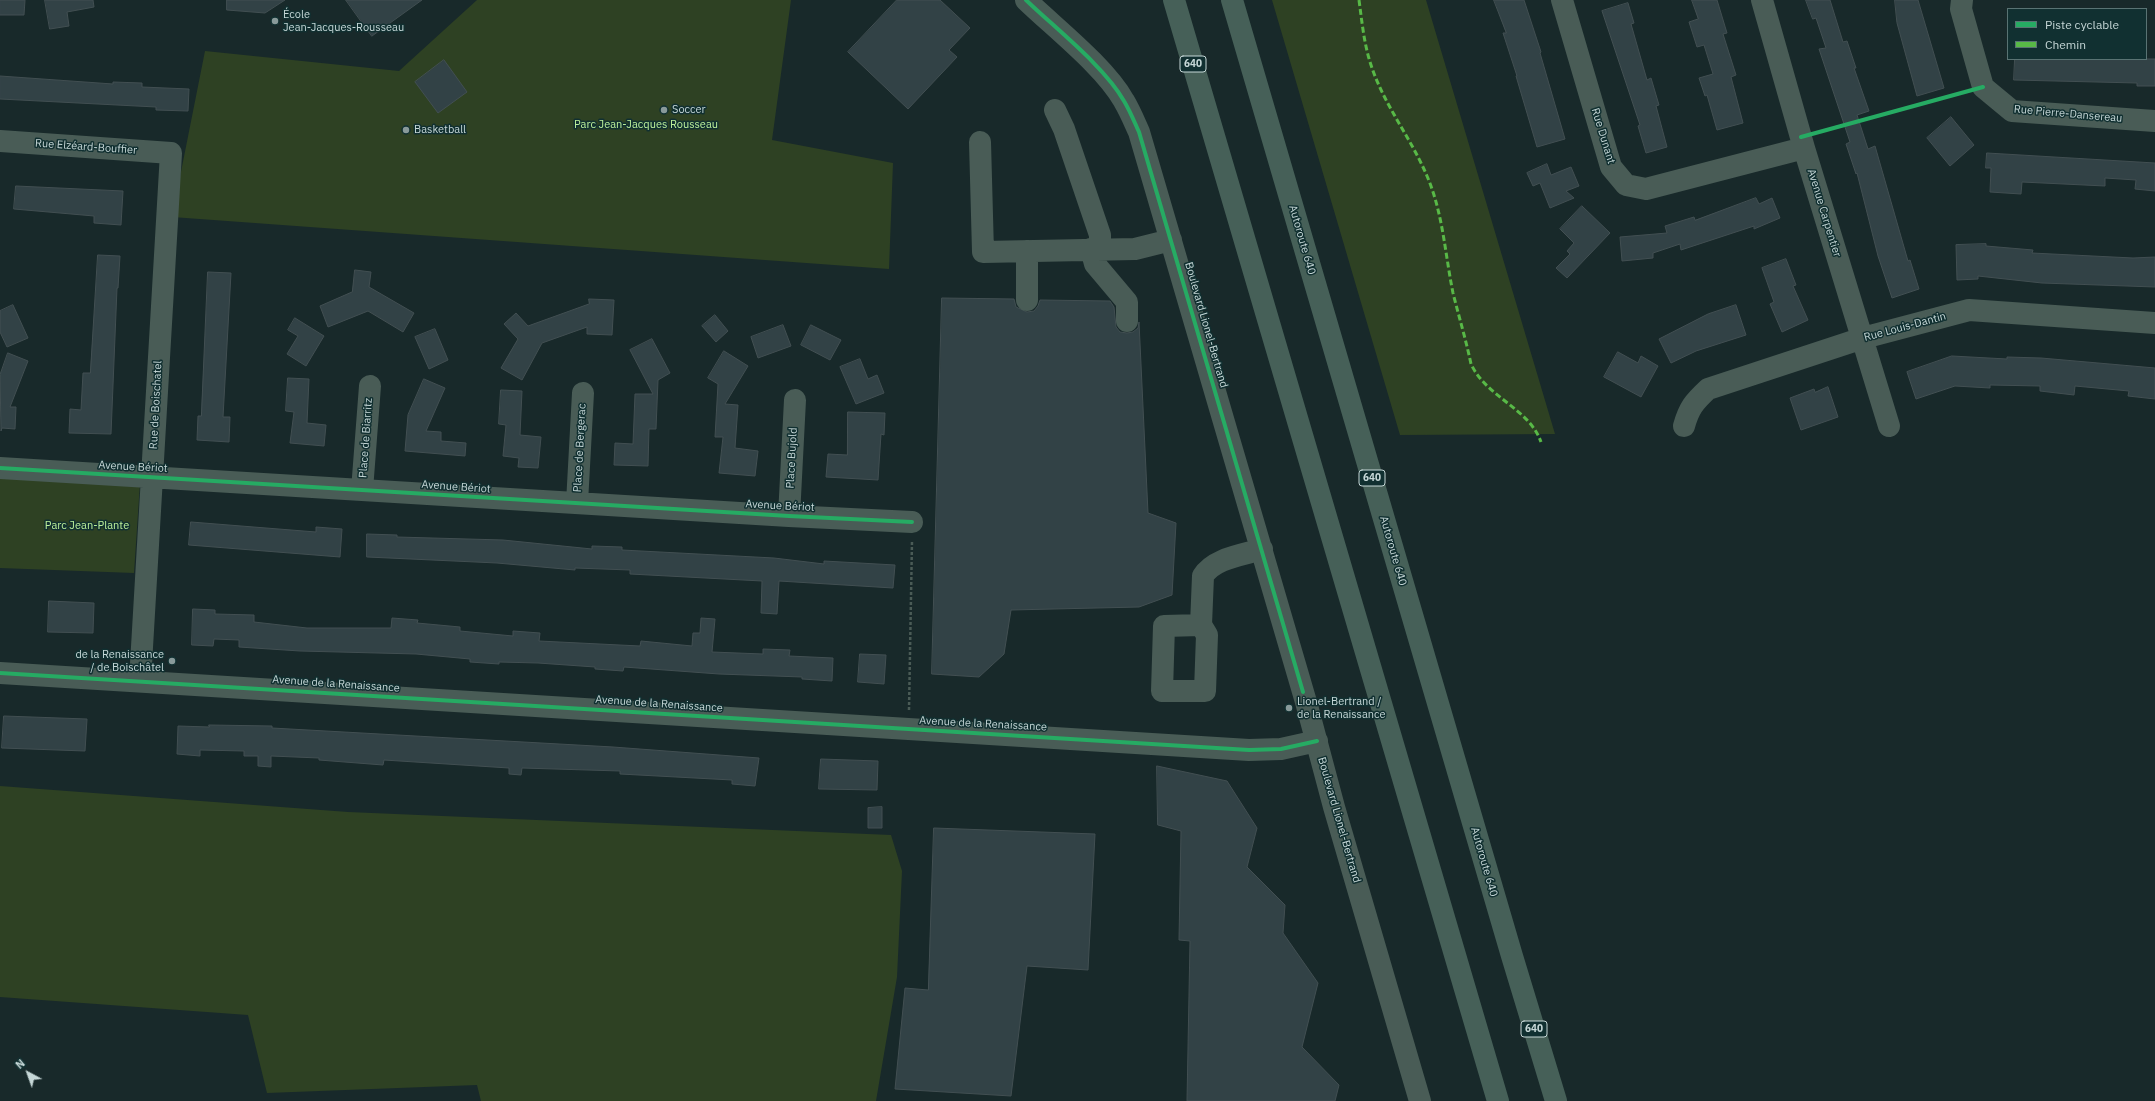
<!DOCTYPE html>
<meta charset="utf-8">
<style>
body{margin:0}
#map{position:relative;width:2155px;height:1101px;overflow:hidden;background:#18292a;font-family:"IBM Plex Sans",sans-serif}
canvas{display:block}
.legend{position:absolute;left:2007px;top:8px;width:140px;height:52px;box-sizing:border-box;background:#113031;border:1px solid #597373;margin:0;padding:5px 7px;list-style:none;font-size:12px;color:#c6d7d7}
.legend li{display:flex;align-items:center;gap:8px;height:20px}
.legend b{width:20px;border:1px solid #597373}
.north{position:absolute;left:8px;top:1053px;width:40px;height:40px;-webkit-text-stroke:3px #113031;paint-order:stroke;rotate:319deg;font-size:11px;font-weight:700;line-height:16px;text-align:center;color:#c6d7d7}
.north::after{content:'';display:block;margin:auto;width:14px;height:18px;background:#c6d7d7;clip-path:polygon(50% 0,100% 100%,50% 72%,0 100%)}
</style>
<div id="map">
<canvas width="2155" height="1101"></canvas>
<ul class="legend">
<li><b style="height:5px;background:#26ab63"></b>Piste cyclable</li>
<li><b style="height:5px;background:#58b947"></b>Chemin</li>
</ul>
<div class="north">N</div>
</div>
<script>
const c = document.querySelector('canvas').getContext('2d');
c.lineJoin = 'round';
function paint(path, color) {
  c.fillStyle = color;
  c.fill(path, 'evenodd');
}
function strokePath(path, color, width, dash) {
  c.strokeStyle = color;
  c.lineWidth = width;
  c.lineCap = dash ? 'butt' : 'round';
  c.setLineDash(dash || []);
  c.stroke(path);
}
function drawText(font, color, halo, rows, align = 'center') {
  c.font = font + ' "IBM Plex Sans",sans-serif';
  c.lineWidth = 3;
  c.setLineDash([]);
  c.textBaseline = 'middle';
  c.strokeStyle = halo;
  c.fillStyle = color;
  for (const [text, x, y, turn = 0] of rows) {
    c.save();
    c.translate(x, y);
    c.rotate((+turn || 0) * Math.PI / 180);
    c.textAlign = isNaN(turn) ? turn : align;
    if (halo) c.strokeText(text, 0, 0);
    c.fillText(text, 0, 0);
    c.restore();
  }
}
paint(new Path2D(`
 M477,0H791L772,140L893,163L889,269L172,217L205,51L399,71Z
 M1272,0H1426L1555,434L1400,435Z
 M0,478L140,483L134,573L0,568Z
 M0,786L348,812L891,835L902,871L897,977L876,1101H481L477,1085L267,1093L248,1015L0,997Z`), '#2e4123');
const building = new Path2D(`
 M0,0H25L24,15H0Z
 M45,0H93L94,7L67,12L69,26L50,29Z
 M227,0H285L265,13L227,10Z
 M346,0H422L372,36Z
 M897,0H940L970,28L949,50L957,57L908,109L848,52Z
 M1494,0H1524L1541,52L1540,53L1565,139L1537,147L1516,76H1517L1503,33H1506Z
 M1692,0H1717L1727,33L1723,34L1736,75L1731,77L1743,123L1717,130L1707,95L1705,96L1699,78L1713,74L1704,45L1697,47L1689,22L1698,19Z
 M1806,0H1830L1843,42L1847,41L1856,68H1854L1869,111L1857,115L1868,149L1875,146L1908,261L1910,260L1919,289L1892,298L1878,256L1857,173L1856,174L1846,144L1850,142L1819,49L1826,48L1816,18L1813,19Z
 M1895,0H1918L1944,88L1917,96L1897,23Z
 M1628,3L1634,23L1631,24L1647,80L1651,78L1659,105L1656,106L1667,147L1646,153L1638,126L1640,125L1602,11Z
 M2015,59H2155V86H2137V83L2014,80Z
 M444,60L467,92L438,113L415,82Z
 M0,76L113,84V82L142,83V87L189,89L188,111L156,110V107L0,99Z
 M1951,117L1974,145L1950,166L1927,138Z
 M1987,153L2155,163V191L2135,189L2136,180L2105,178V186L2022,182L2021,194L1990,192L1991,168H1986Z
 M1547,164L1551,175L1571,167L1579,186L1566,191L1574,198L1550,208L1540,183L1533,186L1527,173Z
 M16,186L123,191L121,225L94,223V216L14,209Z
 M1756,198L1759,204L1772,198L1780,218L1754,229V226L1681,250L1680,244L1653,253V258L1622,261L1620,237L1667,233L1665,226L1694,217L1695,220Z
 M1582,206L1610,233L1567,278L1556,268L1570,254L1567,251L1574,243L1560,229Z
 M1986,244V246L2033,250L2032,253L2133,258L2155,257V287L2042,283L1978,276V279L1957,280L1956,245Z
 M98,255L120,256L118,288H117L111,434L69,433L70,409L81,410L83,373H90Z
 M1786,259L1796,285L1793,286L1808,320L1782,332L1770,304L1774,302L1762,268Z
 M355,270L371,272L369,287L414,313L403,332L368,311L328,327L320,306L352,292Z
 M208,272L231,273L223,417H230L229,442L197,440L198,416H201Z
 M942,298L1014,299L1016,307L1027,312L1034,311L1038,306L1040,300L1110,301L1114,307L1116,327L1120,332L1127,333L1133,332L1138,328L1139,322L1148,513L1176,523L1172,595L1139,607L1011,610L1004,654L979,677L932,674Z
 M589,299L614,300L612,335L587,334V327L542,343L522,380L501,368L518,339L504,324L516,313L528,326L589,304Z
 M13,305L28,338L7,347L0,332V311Z
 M1736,305L1746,335L1696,351L1671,363L1659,339L1708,314Z
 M715,315L728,331L716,342L702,326Z
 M295,318L324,336L306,366L287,354L298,336L288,330Z
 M783,325L791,346L758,358L751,337Z
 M811,325L841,340L830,360L801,345Z
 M435,329L448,360L429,369L415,337Z
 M652,339L670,373L658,380L656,429H649L648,466L614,465L615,443L633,444L635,394H653L630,350Z
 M724,351L748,366L725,404L738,405L735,448L758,451L755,476L719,473L723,437H715L718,384L708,378Z
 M1618,352L1638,363L1641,356L1658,366L1641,397L1604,377Z
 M8,353L28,361L10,407H16L15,429L2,428L1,431L0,375Z
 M1952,356L2007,359V357L2041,358L2155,368V399L2128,396L2129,391L2075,386L2074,395L2040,391V386L1990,385V388L1955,386L1916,399L1907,372Z
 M860,359L868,379L877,375L884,393L856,404L840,367Z
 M288,378L309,379L307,423L326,425L324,446L290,443L294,412L286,411Z
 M424,379L445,388L426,431L441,432V441L466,443L465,456L405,451L408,415Z
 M1828,387L1838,417L1801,430L1790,398L1814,389L1815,392Z
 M501,390L522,391L520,435L541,437L538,468L518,467L519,458L503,456L506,425L499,424Z
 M848,412L885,413L884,435L881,434L878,480L826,477L828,454L847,455Z
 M191,522L316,532V527L342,529L340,557L189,545Z
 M367,534L397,535V537L503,540L592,549V546L622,547V550L774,558L824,564V561L895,565L893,588L779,581L777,614L761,613L762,581L630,574V570L575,568V570L497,563L367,557Z
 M49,601L94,603L93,633L48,632Z
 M193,609L215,610V614L254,615V622L307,628H391L392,618L418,620L417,623L460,627V631L513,636V631L540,633L539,641L640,646L641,641L692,646L693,633H700L701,618L715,619L712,652L763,654V649L790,650L789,656L833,658L832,681L802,679V677L719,674L624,667L623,671L595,669V667L538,663L499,662V664L470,662V659L416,654L300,651L239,647V640L214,639L213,646L192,645Z
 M860,654L886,655L884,684L858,682Z
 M4,716L87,719L85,751L2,748Z
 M209,725L272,726V728L613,747L759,758L755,786L732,784V780L620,774V771L522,768L521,775L509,774V768L384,760L383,765L319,760V758L271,756V767L258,766V756H244V751L200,750V756L177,754L178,726L209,727Z
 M821,759L878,761L877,790L819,789Z
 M1157,766L1227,781L1257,828L1247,867L1285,905L1283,933L1318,983L1302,1047L1339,1085L1335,1101H1187L1190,941L1179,940L1181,831L1158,825Z
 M882,807V828H868V808Z
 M934,828L1095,834L1088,970L1027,966L1011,1096L895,1089L905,988L928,990Z`);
paint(building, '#324246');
strokePath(building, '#424f52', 1);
strokePath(new Path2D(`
 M909,710L912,541`), '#4a5b56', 2.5, [3, 2]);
strokePath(new Path2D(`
 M1026,0C1055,28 1105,67 1124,101C1130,111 1134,121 1139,132L1306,702L1334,807L1420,1101
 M1562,0L1611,167L1626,185L1646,189L1804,148
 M1762,0L1804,148L1889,426
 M1962,0L1961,9L1983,87L2012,111L2155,121
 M1055,110L1064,129L1100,235V249
 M0,141L171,153L140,681
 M980,142L983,252L1135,249L1171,240
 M1091,249L1095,264L1127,302V321
 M1027,251V300
 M1684,426C1689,408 1694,402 1708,389L1863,338L1969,310L2155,323
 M0,468L789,516L912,522
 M362,490L370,386
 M577,503L583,393
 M789,516L795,400
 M1201,625L1164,626L1162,691H1205L1207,635L1201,625L1203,576C1214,558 1243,555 1262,549
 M0,673L1249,750L1281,749L1317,741`), '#495c56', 22);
strokePath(new Path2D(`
 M1174,0L1498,1101
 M1232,0L1512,956L1556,1101`), '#466058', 22);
strokePath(new Path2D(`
 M1359,0C1362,22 1364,44 1371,65C1384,105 1411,138 1427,176C1443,213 1445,254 1453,293C1459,317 1466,340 1471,364C1487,398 1529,408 1541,442`), '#58b947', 3, [6, 3]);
strokePath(new Path2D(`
 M1026,0C1055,28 1105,67 1124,101C1130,111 1134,121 1139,132L1303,692
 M1801,137L1983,87
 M0,468L789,516L912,522
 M0,673L1249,750L1281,749L1317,741`), '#26ab63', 4);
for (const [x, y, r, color] of [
 [275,21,4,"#899a9a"],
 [664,110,4,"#899a9a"],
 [406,130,4,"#899a9a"],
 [172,661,4,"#899a9a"],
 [1289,708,4,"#899a9a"]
]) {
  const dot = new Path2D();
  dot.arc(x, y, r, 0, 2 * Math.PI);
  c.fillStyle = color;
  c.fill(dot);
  strokePath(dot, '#113031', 1.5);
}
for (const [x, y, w] of [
 [1193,64,26],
 [1372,478,26],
 [1534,1029,26]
]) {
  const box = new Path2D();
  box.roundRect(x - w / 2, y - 8, w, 16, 3);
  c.fillStyle = '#113031';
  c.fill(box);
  strokePath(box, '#c6d7d7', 1);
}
drawText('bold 10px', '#c6d7d7', null, [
 ["640",1193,64],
 ["640",1372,478],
 ["640",1534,1029]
]);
drawText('11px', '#c6d7d7', '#113031', [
 ["École",283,15],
 ["Jean-Jacques-Rousseau",283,28],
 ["Soccer",672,110],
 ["Basketball",414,130],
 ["de la Renaissance",164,655,"right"],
 ["/ de Boischâtel",164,668,"right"],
 ["Lionel-Bertrand /",1297,702],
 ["de la Renaissance",1297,715]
], 'left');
drawText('11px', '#c6d7d7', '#113031', [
 ["Rue Pierre-Dansereau",2068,114,5],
 ["Rue Dunant",1603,136,73],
 ["Rue Elzéard-Bouffier",86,147,4],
 ["Avenue Carpentier",1824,213,73],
 ["Autoroute 640",1302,240,74],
 ["Boulevard Lionel-Bertrand",1206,325,74],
 ["Rue Louis-Dantin",1905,327,-15],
 ["Rue de Boischatel",156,405,-87],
 ["Place de Biarritz",366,438,-86],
 ["Place de Bergerac",580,448,-87],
 ["Place Bujold",792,458,-87],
 ["Avenue Bériot",133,467,3],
 ["Avenue Bériot",456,487,4],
 ["Avenue Bériot",780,506,3],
 ["Autoroute 640",1393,551,74],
 ["Avenue de la Renaissance",336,684,4],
 ["Avenue de la Renaissance",659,704,4],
 ["Avenue de la Renaissance",983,724,3],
 ["Boulevard Lionel-Bertrand",1339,820,74],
 ["Autoroute 640",1484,862,74]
]);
drawText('11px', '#bef19a', '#113031', [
 ["Parc Jean-Jacques Rousseau",646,125],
 ["Parc Jean-Plante",87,526]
]);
</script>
